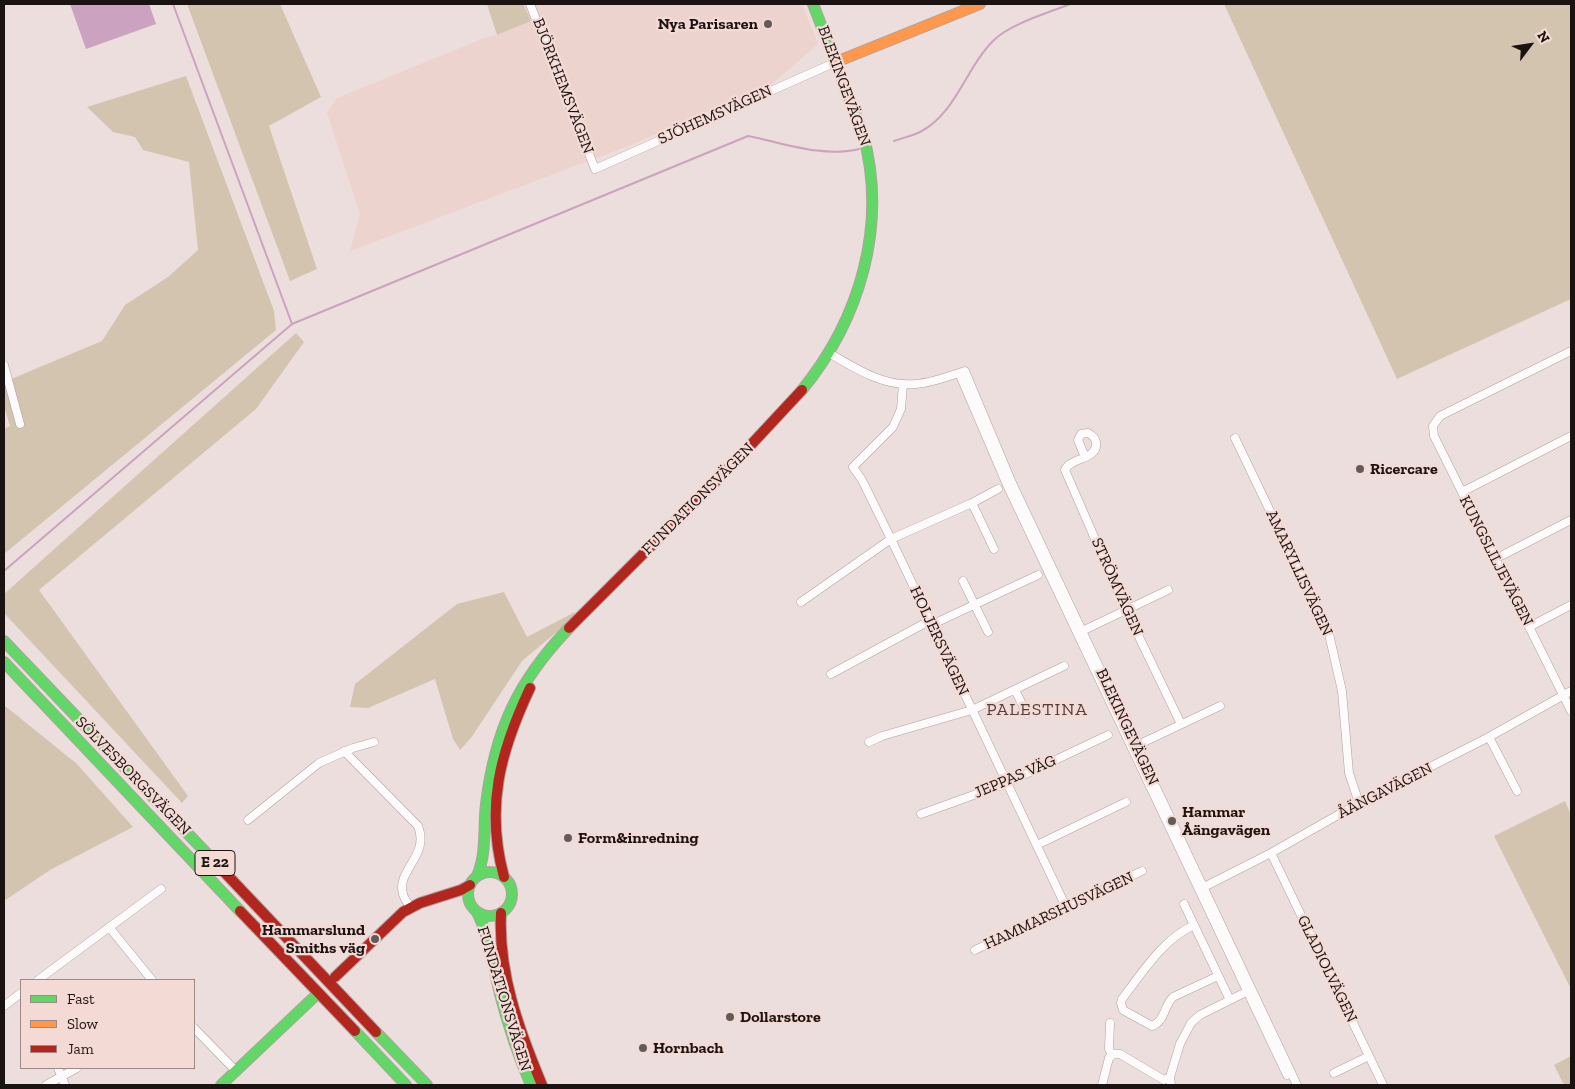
<!DOCTYPE html>
<meta charset="utf-8">
<style>
body{margin:0}
#map{position:relative;width:1575px;height:1089px;overflow:hidden;background:#ecdedc;font-family:"Zilla Slab",serif}
canvas{display:block}
.frame{position:absolute;inset:0;border:5px solid #1b1311;pointer-events:none}
.legend{position:absolute;left:20px;top:979px;width:175px;height:90px;box-sizing:border-box;background:#f3dad5;border:1px solid #9d8a87;margin:0;padding:6px 9px;list-style:none;font-size:15px;color:#1b1311}
.legend li{display:flex;align-items:center;gap:10px;height:25px}
.legend b{width:25px;border:1px solid #9d8a87}
.north{position:absolute;left:1505px;top:20px;width:50px;height:50px;-webkit-text-stroke:4px #f3dad5;paint-order:stroke;rotate:59deg;font-size:14px;font-weight:700;line-height:20px;text-align:center;color:#1b1311}
.north::after{content:'';display:block;margin:auto;width:18px;height:22px;background:#1b1311;clip-path:polygon(50% 0,100% 100%,50% 72%,0 100%)}
</style>
<div id="map">
<canvas width="1575" height="1089"></canvas>
<div class="frame"></div>
<ul class="legend">
<li><b style="height:6px;background:#63d668"></b>Fast</li>
<li><b style="height:6px;background:#ff974d"></b>Slow</li>
<li><b style="height:6px;background:#b3261e"></b>Jam</li>
</ul>
<div class="north">N</div>
</div>
<script>
const c = document.querySelector('canvas').getContext('2d');
c.lineJoin = 'round';
function paint(path, color) {
  c.fillStyle = color;
  c.fill(path, 'evenodd');
}
function strokePath(path, color, width, dash) {
  c.strokeStyle = color;
  c.lineWidth = width;
  c.lineCap = dash ? 'butt' : 'round';
  c.setLineDash(dash || []);
  c.stroke(path);
}
function drawText(font, color, halo, rows, align = 'center') {
  c.font = font + ' "Zilla Slab",serif';
  c.lineWidth = 4.5;
  c.setLineDash([]);
  c.textBaseline = 'middle';
  c.strokeStyle = halo;
  c.fillStyle = color;
  for (const [text, x, y, turn = 0] of rows) {
    c.save();
    c.translate(x, y);
    c.rotate((+turn || 0) * Math.PI / 180);
    c.textAlign = isNaN(turn) ? turn : align;
    if (halo) c.strokeText(text, 0, 0);
    c.fillText(text, 0, 0);
    c.restore();
  }
}
paint(new Path2D(`
 M523,4H802L818,44L772,84L631,145L350,251L360,214L327,113L337,98L487,37L497,35L530,21Z`), '#ecd3ce');
paint(new Path2D(`
 M187,4H280L321,97L269,126L317,269L290,281Z
 M487,4H523L531,21L497,35Z
 M1224,4H1571V299L1397,379Z
 M186,76L274,311L276,330L4,554V429L10,426L4,406V382L102,341L125,305L168,277L198,250L189,162L143,150L135,137L113,132L87,107Z
 M296,333L304,342L256,409L39,590L188,796L182,803L4,613V594Z
 M504,592L527,637L575,612L572,619L522,661L471,738L460,750L453,739L435,679L368,708L350,707L355,684L457,604Z
 M4,705L77,764L133,827L50,870L4,901Z
 M1565,801L1571,815V989L1494,836Z
 M1571,1056V1085H1564L1554,1065Z`), '#d3c4af');
paint(new Path2D(`
 M70,4H149L156,24L86,49Z`), '#cba2bf');
strokePath(new Path2D(`
 M173,4L292,324
 M894,141C902,138 912,136 920,132C956,114 966,67 994,40C1010,24 1048,13 1070,4
 M4,571L292,324L748,136C784,143 823,158 859,149`), '#cba2bf', 2);
const street = new Path2D(`
 M530,4L595,169L836,62
 M1571,351L1440,416L1433,426L1434,436L1571,711
 M829,353C856,369 884,387 916,384C933,383 949,376 965,371L1012,483L1297,1085
 M4,365L20,424
 M959,373L1007,485L1287,1075
 M903,384L901,409L893,427L853,467L862,480L891,539L1066,907
 M1235,438L1329,634L1342,691L1349,773L1359,803
 M1085,457L1078,440L1081,434L1088,433C1092,435 1095,437 1096,442C1099,460 1070,457 1065,470L1126,610L1181,724
 M1462,492L1571,436
 M972,503L998,489
 M1495,559L1571,520
 M963,581L988,632
 M801,602L891,539L972,503L994,549
 M931,625L1038,575
 M1529,627L1571,605
 M1078,633L1168,590
 M831,674L929,621
 M1015,690L1027,714
 M1489,737L1517,791
 M869,742L882,736L972,710L1064,666
 M1144,742L1220,706
 M344,751L418,826C430,856 396,870 403,894C404,899 408,903 411,908
 M921,814L1007,783L1108,735
 M248,820L319,763L353,748L374,742
 M1037,845L1126,802
 M1271,853L1383,1085
 M1200,889L1271,853L1359,803L1489,737L1571,691
 M1184,904L1230,1000
 M1194,925C1163,939 1142,973 1122,999L1121,1003L1123,1010L1152,1026C1165,1021 1164,1006 1173,997L1218,976
 M109,927L152,980
 M975,950L1142,871
 M38,980L161,889
 M4,1006L21,993
 M1110,1023L1109,1049L1112,1055
 M194,1028L236,1071
 M58,1068L65,1085
 M1334,1073L1369,1056
 M46,1085L77,1068
 M1102,1085L1109,1058C1112,1054 1115,1053 1120,1054L1164,1080L1170,1077
 M1171,1085L1170,1077L1180,1044L1191,1023L1200,1015L1250,990`);
const fast = new Path2D(`
 M802,390C860,319 888,225 863,134L813,4
 M4,641L212,859
 M4,662L240,911
 M468 894a22 22 0 1 1 44 0a22 22 0 1 1-44 0Z
 M477,876C487,853 483,828 486,804C495,730 518,681 569,628
 M477,912C490,938 493,966 500,994C508,1025 518,1055 531,1085
 M355,1031L406,1085
 M376,1032L427,1085
 M221,1085L313,998`);
const slow = new Path2D(`
 M836,62L980,4`);
const jam = new Path2D(`
 M569,628L735,462L802,390
 M212,859L376,1032
 M504,877C485,807 500,752 530,688
 M240,911L355,1031
 M501,913C498,973 519,1030 542,1085
 M335,977L403,912L420,903L461,890L470,885`);
strokePath(street, '#ada3a1', 9);
strokePath(fast, '#ada3a1', 12);
strokePath(slow, '#ada3a1', 12);
strokePath(jam, '#ada3a1', 12);
strokePath(street, '#fcfafa', 8);
strokePath(fast, '#63d668', 10);
strokePath(slow, '#ff974d', 10);
strokePath(jam, '#b3261e', 10);
for (const [x, y, r, color] of [
 [768,24,5,"#645a58"],
 [1360,469,5,"#645a58"],
 [1172,821,5,"#645a58"],
 [568,838,5,"#645a58"],
 [375,939,5,"#645a58"],
 [730,1017,5,"#645a58"],
 [643,1048,5,"#645a58"]
]) {
  const dot = new Path2D();
  dot.arc(x, y, r, 0, 2 * Math.PI);
  c.fillStyle = color;
  c.fill(dot);
  strokePath(dot, '#f3dad5', 2);
}
for (const [x, y, w] of [
 [215,863,40]
]) {
  const box = new Path2D();
  box.roundRect(x - w / 2, y - 12.5, w, 25, 4);
  c.fillStyle = '#f3dad5';
  c.fill(box);
  strokePath(box, '#1b1311', 1);
}
drawText('bold 15px', '#1b1311', null, [
 ["E 22",215,863]
]);
drawText('bold 16px', '#1b1311', '#f3dad5', [
 ["Nya Parisaren",758,24,"right"],
 ["Ricercare",1370,469],
 ["Hammar",1182,812],
 ["Åängavägen",1182,830],
 ["Form&inredning",578,838],
 ["Hammarslund",365,930,"right"],
 ["Smiths väg",365,948,"right"],
 ["Dollarstore",740,1017],
 ["Hornbach",653,1048]
], 'left');
drawText('16px', '#1b1311', '#f3dad5', [
 ["BJÖRKHEMSVÄGEN",563,86,69],
 ["BLEKINGEVÄGEN",844,86,70],
 ["SJÖHEMSVÄGEN",715,115,-24],
 ["FUNDATIONSVÄGEN",698,499,-45],
 ["KUNGSLILJEVÄGEN",1496,561,63],
 ["AMARYLLISVÄGEN",1299,573,65],
 ["STRÖMVÄGEN",1117,587,66],
 ["HOLJERSVÄGEN",939,641,65],
 ["BLEKINGEVÄGEN",1127,727,65],
 ["SÖLVESBORGSVÄGEN",133,776,46],
 ["JEPPAS VÄG",1015,777,-23],
 ["ÅÄNGAVÄGEN",1385,791,-27],
 ["HAMMARSHUSVÄGEN",1059,911,-25],
 ["GLADIOLVÄGEN",1327,969,64],
 ["FUNDATIONSVÄGEN",504,999,73]
]);
c.letterSpacing = '1px';
drawText('18px', '#533f3c', '#f3dad5', [
 ["PALESTINA",1037,710]
]);
c.letterSpacing = '0px';
</script>
